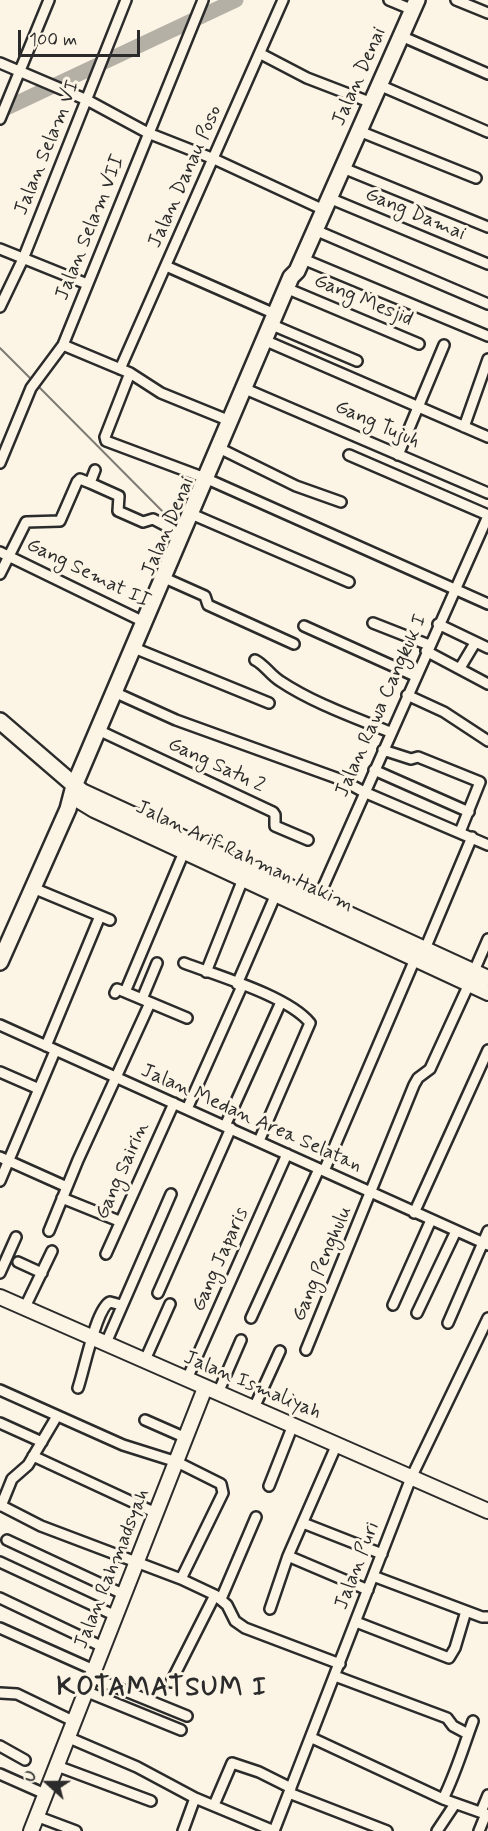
<!DOCTYPE html>
<style>
body{margin:0}
#map{position:relative;width:488px;height:1831px;overflow:hidden;background:#fcf5e5;font-family:Mynerve,sans-serif}
canvas{display:block}
.north{position:absolute;left:18px;top:1753px;width:60px;height:60px;-webkit-text-stroke:4px #fcf5e5;paint-order:stroke;rotate:291deg;font-size:16px;font-weight:700;line-height:24px;text-align:center;color:#2b2b2b}
.north::after{content:'';display:block;margin:auto;width:21px;height:27px;background:#2b2b2b;clip-path:polygon(50% 0,100% 100%,50% 72%,0 100%)}
.scale{position:absolute;left:18px;top:30px;width:122px;height:27px;box-sizing:border-box;border:3px solid #2b2b2b;border-top:0;padding-left:8px;font-size:18px;line-height:21px;white-space:nowrap;color:#2b2b2b;-webkit-text-stroke:4px #fcf5e5;paint-order:stroke}
</style>
<div id="map">
<canvas width="488" height="1831"></canvas>
<div class="north">U</div>
<div class="scale">100 m</div>
</div>
<script>
const c = document.querySelector('canvas').getContext('2d');
c.lineJoin = 'round';
function strokePath(path, color, width, dash) {
  c.strokeStyle = color;
  c.lineWidth = width;
  c.lineCap = dash ? 'butt' : 'round';
  c.setLineDash(dash || []);
  c.stroke(path);
}
function drawText(font, color, halo, rows, align = 'center') {
  c.font = font + ' Mynerve,sans-serif';
  c.lineWidth = 6;
  c.setLineDash([]);
  c.textBaseline = 'middle';
  c.strokeStyle = halo;
  c.fillStyle = color;
  for (const [text, x, y, turn = 0] of rows) {
    c.save();
    c.translate(x, y);
    c.rotate((+turn || 0) * Math.PI / 180);
    c.textAlign = isNaN(turn) ? turn : align;
    if (halo) c.strokeText(text, 0, 0);
    c.fillText(text, 0, 0);
    c.restore();
  }
}
strokePath(new Path2D(`
 M0,348L32,380
 M36,384L176,525`), '#7d7b74', 2);
strokePath(new Path2D(`
 M0,111L236,0`), '#b4b0a5', 15);
const street = new Path2D(`
 M389,0L413,10
 M456,0L488,13
 M401,36L488,74
 M261,54L307,78L372,103
 M0,63L87,100L148,133L214,159L324,210
 M379,85L488,132
 M0,119L49,0
 M359,131L476,178
 M343,168L488,227
 M329,198L488,264
 M315,230L488,304
 M0,249L87,284
 M303,259L488,336
 M166,266L275,314
 M293,291L419,344
 M0,307L23,259L126,0
 M277,327L357,361
 M264,340L488,437
 M63,345L130,373L161,393L230,421
 M120,369L283,0
 M130,373L105,437L106,441L205,478L488,604
 M250,391L488,493
 M464,427L488,359
 M225,451L296,486L341,502
 M349,455L488,515
 M398,455L444,345
 M0,463L31,388L63,345L203,0
 M90,483L119,496L118,511L143,522L153,519L172,529L179,539
 M196,516L349,582
 M0,552L146,623
 M0,574L26,522L60,521L77,482L80,479L90,483L95,470
 M169,580L205,596L208,605L294,644
 M373,623L429,645
 M438,624L488,648
 M304,626L415,676
 M139,650L269,703
 M426,651L488,684
 M255,660C265,665 270,675 280,681C313,703 353,717 390,732
 M460,668L475,643
 M114,692L176,720L342,780L364,792L488,845
 M407,695L444,712L488,741
 M98,730L273,812L275,815V826L308,840
 M383,750L411,759L418,757L480,782L460,832
 M374,770L469,812
 M184,852L125,992L187,1018
 M33,888L110,920
 M316,903L488,516
 M425,949L472,837
 M184,963C218,976 288,996 310,1023L259,1141
 M474,971L488,939
 M206,972L243,879
 M237,984L276,894
 M115,993L117,989L125,992
 M142,999L157,963
 M0,1025L488,1245
 M46,1046L100,916
 M0,1072L39,1089
 M187,1109L242,986
 M225,1126L281,1002
 M0,1157L67,1187
 M324,1171L415,959
 M0,1181L55,1051
 M62,1198L119,1221
 M414,1213L488,1050
 M49,1231L78,1160L150,1003
 M106,1254L174,1103
 M18,1262L42,1273
 M0,1273L16,1237
 M158,1293L231,1128
 M393,1305L431,1220
 M25,1307L52,1251
 M417,1313L456,1231
 M251,1318L319,1169
 M448,1323L488,1231
 M106,1343L171,1194
 M306,1350L414,1085L418,1078L430,1069L469,984
 M145,1360L170,1304
 M187,1379L287,1154
 M78,1388C84,1371 96,1308 110,1302L121,1305
 M0,1390L123,1445L177,1462L221,1484L223,1493L181,1579
 M218,1393L241,1340
 M254,1408L280,1351
 M145,1420L186,1438
 M0,1423L42,1442
 M33,1456L156,1513
 M269,1486L293,1425
 M0,1505L41,1526L181,1579L215,1595L227,1605L235,1621L245,1628L340,1664
 M1,1506L12,1479L28,1465L57,1416
 M303,1523L382,1554
 M7,1540L125,1595
 M288,1556L368,1590
 M0,1562L116,1616
 M373,1576L482,1617H488
 M0,1598L103,1647
 M221,1599L256,1517
 M270,1609L288,1556L337,1444
 M356,1622L449,1658L455,1648L466,1611
 M0,1628L94,1670
 M335,1676L447,1718L453,1726L468,1734
 M91,1677L187,1716
 M171,1682L215,1595
 M85,1691L181,1730
 M0,1693L17,1694L73,1721
 M67,1737L137,1767L195,1798
 M312,1738L443,1799L488,1815
 M0,1746L25,1760
 M57,1766L151,1801
 M0,1774L45,1794
 M289,1793L387,1831
 M443,1799C456,1773 463,1748 473,1721
 M214,1805L232,1763L259,1772L291,1788
 M481,1812L488,1795
 M36,1816L76,1831
 M183,1831L195,1798L274,1831
 M274,1831L411,1478L488,1318
 M437,1831L455,1804
 M479,1831L486,1814`);
const secondary = new Path2D(`
 M80,790L488,978
 M76,799L94,810L488,993
 M0,1297L488,1511
 M31,1831L205,1388`);
const primary = new Path2D(`
 M0,721L80,790
 M0,962L68,809L74,786L291,277L297,271L417,0`);
strokePath(street, '#2b2b2b', 14);
strokePath(secondary, '#2b2b2b', 18);
strokePath(primary, '#2b2b2b', 20);
strokePath(street, '#fcf5e5', 9);
strokePath(secondary, '#fcf5e5', 14);
strokePath(primary, '#fcf5e5', 15);
drawText('20px', '#2b2b2b', '#fcf5e5', [
 ["Jalan Denai",360,77,-66],
 ["Jalan Selam VI",48,148,-68],
 ["Jalan Danau Poso",186,177,-66],
 ["Gang Damai",415,215,23],
 ["Jalan Selam VII",91,228,-68],
 ["Gang Mesjid",363,301,23],
 ["Gang Tujuh",377,425,24],
 ["Jalan Denai",169,527,-67],
 ["Gang Semat II",88,574,26],
 ["Jalan Rawa Cangkuk I",382,706,-66],
 ["Gang Satu 2",216,766,25],
 ["Jalan Arif Rahman Hakim",244,857,25],
 ["Jalan Medan Area Selatan",251,1119,24],
 ["Gang Sairin",123,1171,-66],
 ["Gang Japaris",221,1260,-66],
 ["Gang Penghulu",323,1264,-67],
 ["Jalan Ismaliyah",252,1386,23],
 ["Jalan Puri",358,1566,-69],
 ["Jalan Rahmadsyah",113,1569,-68]
]);
c.letterSpacing = '1.5px';
drawText('bold 26px', '#2b2b2b', '#fcf5e5', [
 ["KOTAMATSUM I",162,1690]
]);
c.letterSpacing = '0px';
</script>
